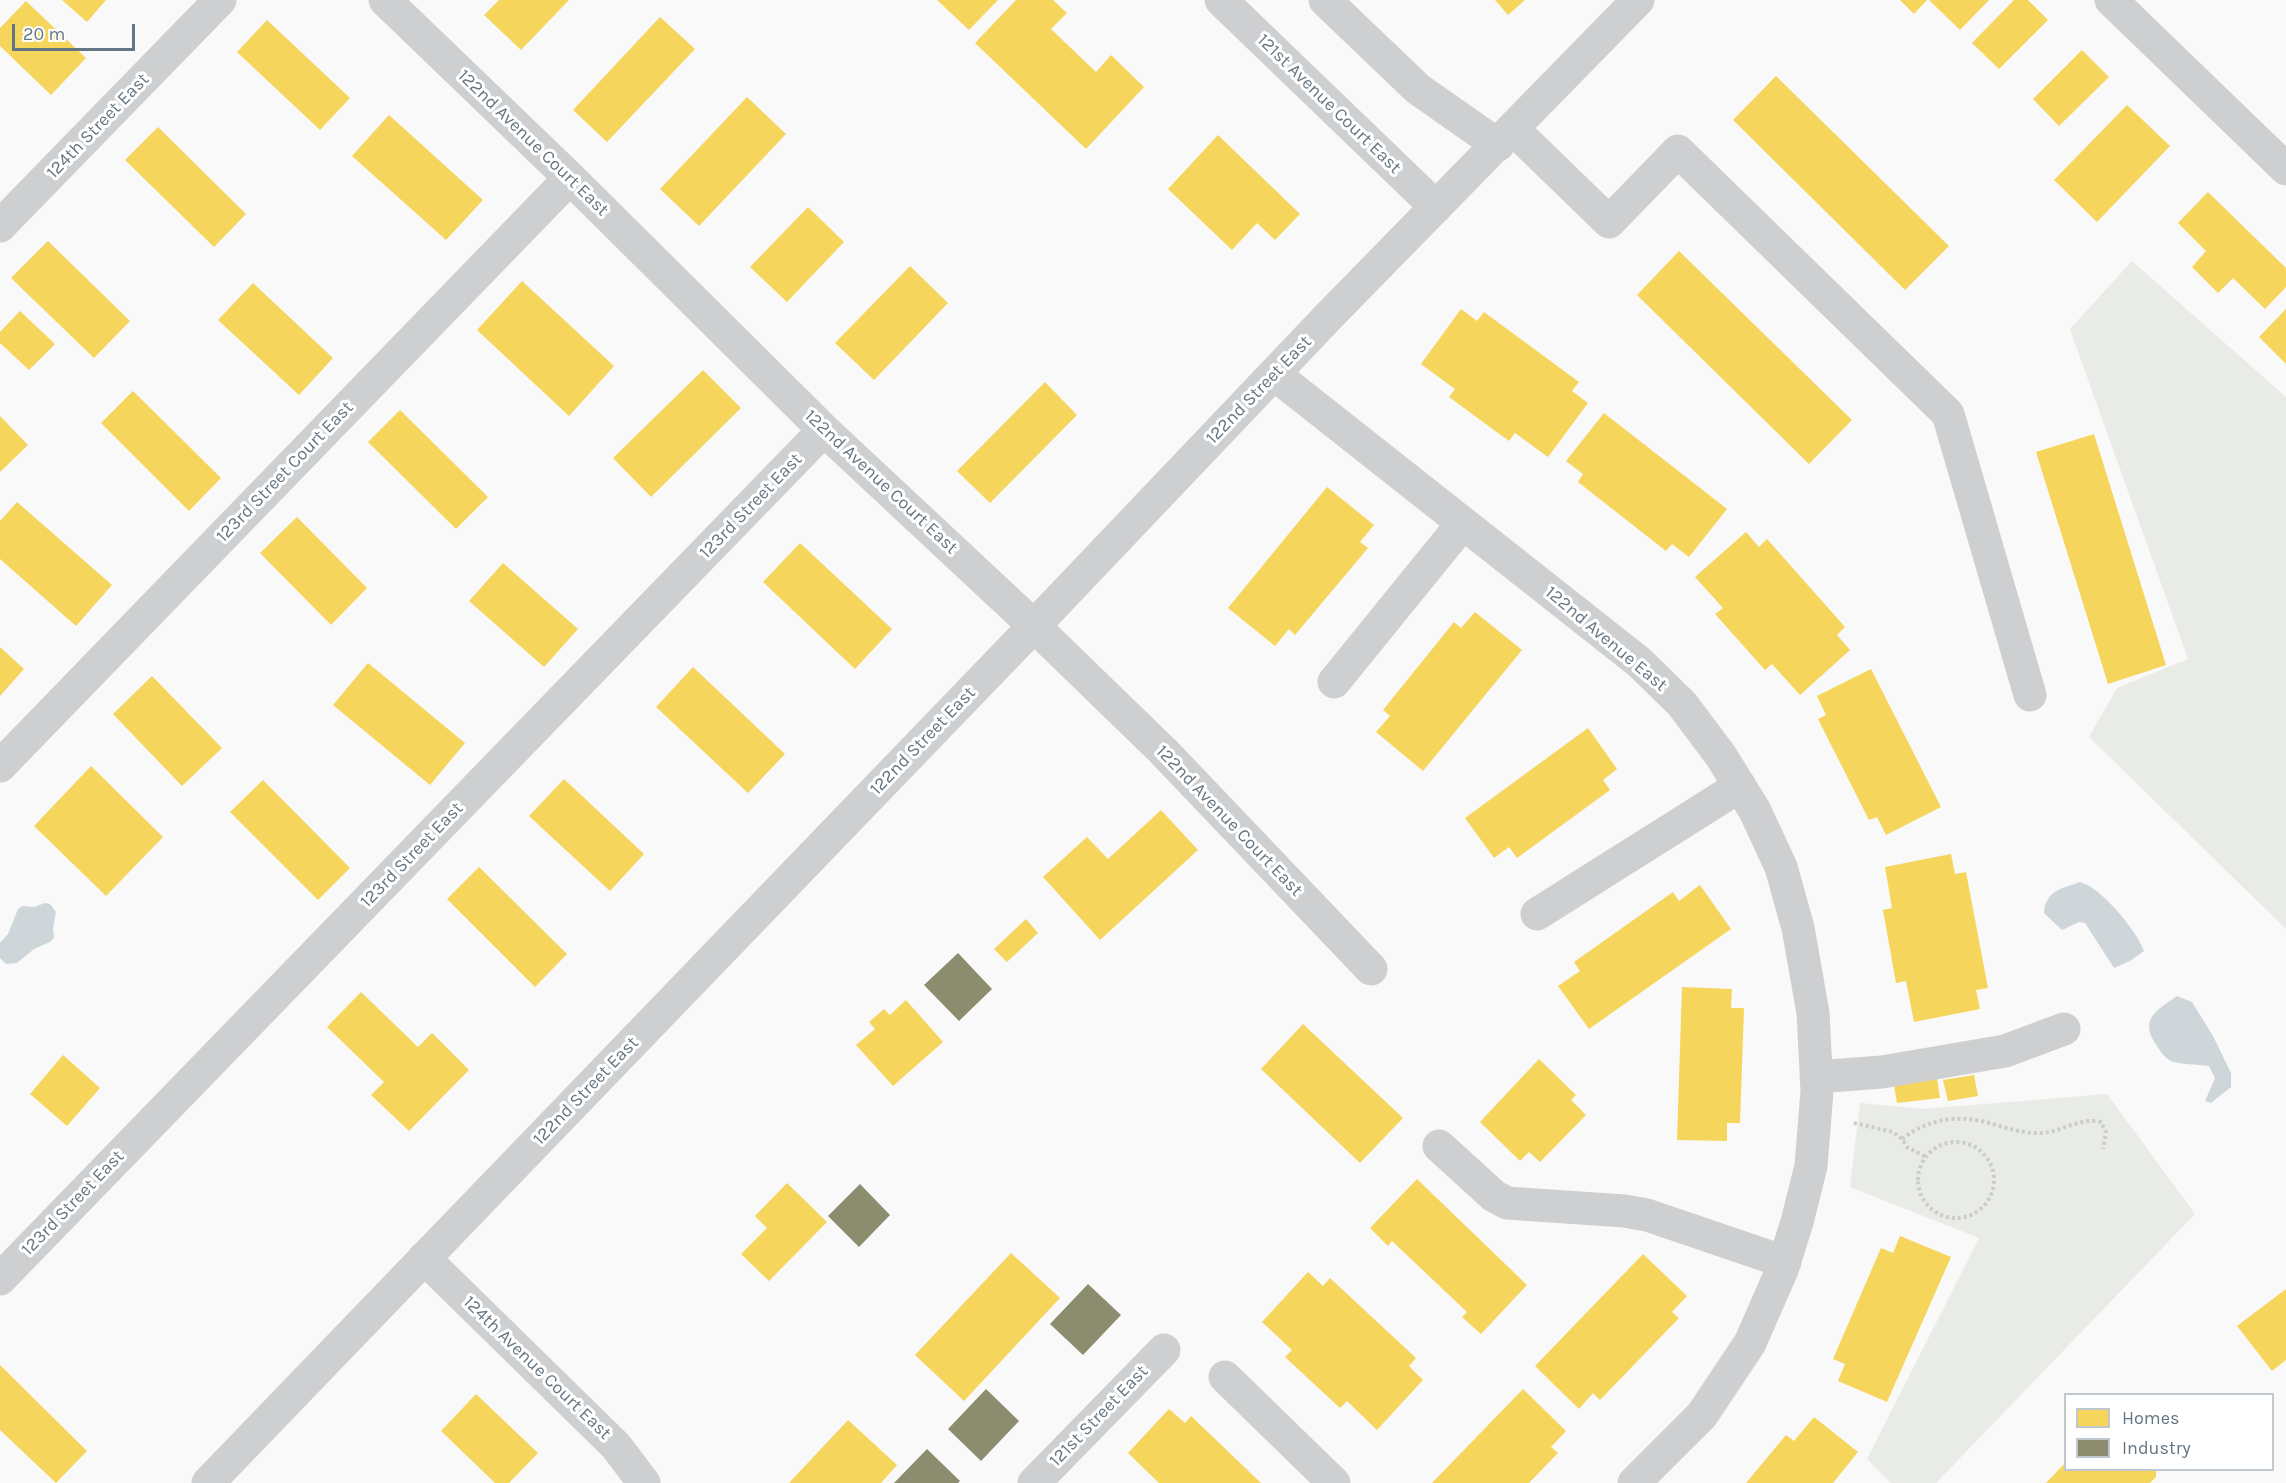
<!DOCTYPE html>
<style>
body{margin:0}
#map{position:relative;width:2286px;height:1483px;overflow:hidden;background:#f9f9f9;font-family:Karla,sans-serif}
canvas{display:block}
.legend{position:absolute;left:2064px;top:1393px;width:210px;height:78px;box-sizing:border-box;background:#fff;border:2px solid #c1c8cd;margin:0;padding:8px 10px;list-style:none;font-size:18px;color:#657683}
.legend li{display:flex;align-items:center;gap:12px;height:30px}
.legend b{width:30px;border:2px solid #c1c8cd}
.scale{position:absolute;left:12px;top:24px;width:123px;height:27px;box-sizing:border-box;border:3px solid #657683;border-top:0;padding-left:8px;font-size:18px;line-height:21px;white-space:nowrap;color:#657683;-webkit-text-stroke:4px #fff;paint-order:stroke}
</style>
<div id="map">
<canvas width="2286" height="1483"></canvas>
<ul class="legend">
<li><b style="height:16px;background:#f6d55c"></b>Homes</li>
<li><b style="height:16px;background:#8c8c6e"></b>Industry</li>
</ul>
<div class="scale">20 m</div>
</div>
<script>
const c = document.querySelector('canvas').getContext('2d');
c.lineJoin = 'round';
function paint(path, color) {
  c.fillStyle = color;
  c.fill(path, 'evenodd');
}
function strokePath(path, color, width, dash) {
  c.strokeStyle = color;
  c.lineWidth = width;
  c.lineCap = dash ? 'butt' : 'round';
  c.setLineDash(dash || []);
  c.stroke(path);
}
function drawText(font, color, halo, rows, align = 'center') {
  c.font = font + ' Karla,sans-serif';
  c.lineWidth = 6;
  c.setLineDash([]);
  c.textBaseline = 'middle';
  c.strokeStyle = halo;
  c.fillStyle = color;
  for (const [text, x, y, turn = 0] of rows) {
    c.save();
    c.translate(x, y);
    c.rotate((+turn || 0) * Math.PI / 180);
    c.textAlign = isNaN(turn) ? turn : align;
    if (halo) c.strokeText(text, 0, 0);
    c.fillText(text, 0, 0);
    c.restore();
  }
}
paint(new Path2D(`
 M2132,261L2286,397V929L2089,737L2117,688L2188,659L2070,329Z
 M2107,1094L2195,1214L1936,1483H1891L1867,1459L1979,1238L1850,1187L1860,1103L1923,1109Z`), '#e8ebe6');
paint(new Path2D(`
 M2080,882C2101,887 2137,931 2144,951L2130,961L2114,968L2085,923L2079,922L2062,930L2044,913C2046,890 2061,889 2080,882Z
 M45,903L50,904L56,912L53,928L54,938L50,942L34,949L17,963L6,964L0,958V943L8,934L18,909L22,906L34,907Z
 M2177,996L2192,1002L2213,1036L2231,1073V1087L2211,1103L2205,1101L2215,1078L2209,1066C2197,1064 2181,1065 2171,1061C2164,1058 2159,1049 2155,1043C2139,1018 2159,1009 2177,996Z`), '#ced6d9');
paint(new Path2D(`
 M62,0H106L87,22Z
 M499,0H569L521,50L484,15Z
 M937,0H998L969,30Z
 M1016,0H1053L1067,13L1051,29L1096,72L1111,55L1144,87L1086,149L975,43Z
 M1495,0H1525L1508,15Z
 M1900,0H1927L1914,14Z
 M1929,0H1989L1960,30Z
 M2014,0H2028L2048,20L1999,69L1972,43Z
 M26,1L86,58L51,95L0,46V28Z
 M660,17L695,49L607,142L573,110Z
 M267,20L350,98L320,130L237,52Z
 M2082,50L2109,77L2059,126L2033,99Z
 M1776,76L1949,246L1905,290L1733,120Z
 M747,97L786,134L699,226L660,189Z
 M2127,105L2170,146L2097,222L2054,180Z
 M389,115L483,200L446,240L352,156Z
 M158,127L246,214L214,247L125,160Z
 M1218,135L1300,214L1275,240L1257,223L1232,250L1168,189Z
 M2208,192L2286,268V287L2265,309L2233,278L2218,293L2192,267L2206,251L2178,223Z
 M808,207L844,242L787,302L750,267Z
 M48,241L130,321L94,358L11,278Z
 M1679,251L1852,420L1809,464L1637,295Z
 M910,266L948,303L874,380L835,343Z
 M522,281L614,366L569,416L477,330Z
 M253,283L333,358L299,395L218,320Z
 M1461,309L1477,321L1484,312L1579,382L1572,391L1588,403L1548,457L1515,433L1509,441L1449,397L1455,389L1421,364Z
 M2286,309V364L2259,337Z
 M20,311L55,344L29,370L0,343V332Z
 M703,370L741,408L651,497L613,458Z
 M1045,382L1077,415L990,503L957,471Z
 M133,391L221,478L189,511L101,423Z
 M400,410L488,497L456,529L368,442Z
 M1604,413L1727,509L1689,557L1672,544L1666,551L1578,482L1583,474L1566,461Z
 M0,416L28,445L0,472Z
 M2094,434L2166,665L2108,684L2036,452Z
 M1327,487L1374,525L1360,542L1368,548L1295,635L1289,629L1275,646L1228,608Z
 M17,502L112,585L76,626L0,559V521Z
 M297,517L367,588L331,625L260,553Z
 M1746,532L1759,547L1767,539L1845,627L1837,635L1850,650L1800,695L1772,664L1765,670L1715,614L1723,608L1695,577Z
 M800,543L892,629L855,669L763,582Z
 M503,563L578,629L544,667L469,601Z
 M1475,612L1522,650L1423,771L1376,732L1390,716L1383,710L1454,622L1461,628Z
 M0,647L24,669L0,696Z
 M368,663L465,743L430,785L333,705Z
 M693,667L785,754L748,793L656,707Z
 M1871,669L1941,807L1886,835L1877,817L1869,820L1818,719L1826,715L1817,696Z
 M152,676L222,748L182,786L113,714Z
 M1588,728L1617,769L1603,780L1610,790L1517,858L1509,847L1494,858L1465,818Z
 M91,766L163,837L106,896L34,826Z
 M564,779L644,854L610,891L529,816Z
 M263,780L350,868L318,900L230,812Z
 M1161,810L1198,850L1100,940L1043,877L1087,837L1108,859Z
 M1951,854L1955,874L1966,872L1988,988L1976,990L1980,1009L1914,1022L1906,981L1896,983L1883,910L1892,908L1885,867Z
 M479,867L567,954L535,987L447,899Z
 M1700,885L1731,929L1589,1029L1558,986L1580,971L1574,962L1673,892L1679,901Z
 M1026,919L1038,933L1007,962L994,949Z
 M1682,987L1732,989L1731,1008H1744L1740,1123H1727V1141L1677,1140Z
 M361,992L418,1047L432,1033L469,1070L409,1131L371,1095L384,1082L327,1027Z
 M906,1000L943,1042L893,1086L856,1045L875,1029L869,1022L884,1009L890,1015Z
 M1303,1024L1403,1118L1360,1163L1261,1069Z
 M63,1055L100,1088L67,1126L30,1094Z
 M1539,1059L1576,1095L1571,1100L1586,1115L1540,1162L1529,1152L1520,1161L1480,1122Z
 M1974,1075L1978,1096L1948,1101L1943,1080Z
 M1937,1078L1940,1098L1897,1103L1894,1085Z
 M1417,1179L1527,1285L1481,1334L1462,1317L1467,1312L1430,1277L1392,1241L1388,1246L1370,1228Z
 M787,1183L827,1222L769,1281L741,1254L767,1228L755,1216Z
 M1900,1236L1951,1257L1887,1402L1838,1381L1845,1364L1833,1359L1881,1248L1893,1253Z
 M1011,1253L1060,1298L964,1401L915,1355Z
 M1643,1254L1687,1296L1672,1312L1679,1318L1600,1400L1593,1393L1579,1409L1535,1366Z
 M1308,1272L1323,1286L1330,1278L1416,1358L1409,1366L1423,1380L1377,1430L1347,1401L1340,1408L1313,1383L1285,1357L1292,1350L1262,1322Z
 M2286,1289V1360L2272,1371L2237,1326Z
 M0,1365L87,1451L56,1483L0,1430Z
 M1523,1389L1566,1431L1551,1447L1558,1453L1529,1483H1432Z
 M476,1394L538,1453L509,1483H495L441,1431Z
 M1169,1409L1185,1423L1191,1416L1261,1483H1159L1128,1453Z
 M1814,1417L1858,1452L1833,1483H1746L1786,1435L1794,1441Z
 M848,1420L897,1465L881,1483H789Z
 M2066,1462V1470H2156V1477L2150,1483H2046Z`), '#f6d55c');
paint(new Path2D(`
 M958,953L992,989L959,1021L924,985Z
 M860,1184L890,1215L859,1247L828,1216Z
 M1088,1284L1121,1315L1083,1355L1050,1324Z
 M986,1389L1019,1421L981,1461L948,1429Z
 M927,1449L960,1481L958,1483H894Z`), '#8c8c6e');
strokePath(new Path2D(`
 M1854,1123L1893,1132L1902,1139L1907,1147L1926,1157
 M1902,1139C1928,1119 1958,1114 1989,1123C2007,1128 2024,1134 2043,1133C2063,1131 2081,1117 2101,1122L2106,1132L2103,1149
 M1918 1180a38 38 0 1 1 76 0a38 38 0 1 1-76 0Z`), '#cbcccd', 4, [3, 3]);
strokePath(new Path2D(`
 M385,0L570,178L824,430L1034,626L1163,751L1371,969
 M1221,0L1436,207
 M1325,0L1418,89L1498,145
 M2111,0L2286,169
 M1513,129L1609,222L1678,151L1948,414L2030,695
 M0,226L220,0
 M1274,374L1639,662L1682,704L1721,756L1755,811L1781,867L1798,928L1813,1013L1817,1091L1811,1166L1797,1222L1782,1270L1750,1343L1702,1415L1634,1483
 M1334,682L1463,523
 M0,766L570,178
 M1537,914L1740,786
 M1816,1077L1882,1072L2005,1051L2064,1029
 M1439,1146L1494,1196L1507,1203L1624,1211L1647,1215L1785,1262
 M424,1258L616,1446L644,1483
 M0,1279L824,430
 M1225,1377L1334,1483
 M208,1483L1034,626L1328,317L1638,0
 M1034,1483L1164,1350`), '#cecfd0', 33);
drawText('18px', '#657683', '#fff', [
 ["121st Avenue Court East",1329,104,44],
 ["124th Street East",98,126,-46],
 ["122nd Avenue Court East",533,143,44],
 ["122nd Street East",1259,390,-46],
 ["123rd Street Court East",285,472,-46],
 ["122nd Avenue Court East",881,482,43],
 ["123rd Street East",751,506,-46],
 ["122nd Avenue East",1606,639,40],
 ["122nd Street East",923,741,-46],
 ["122nd Avenue Court East",1229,821,46],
 ["123rd Street East",412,855,-46],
 ["122nd Street East",586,1091,-46],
 ["123rd Street East",73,1203,-46],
 ["124th Avenue Court East",537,1368,44],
 ["121st Street East",1099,1416,-46]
]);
</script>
